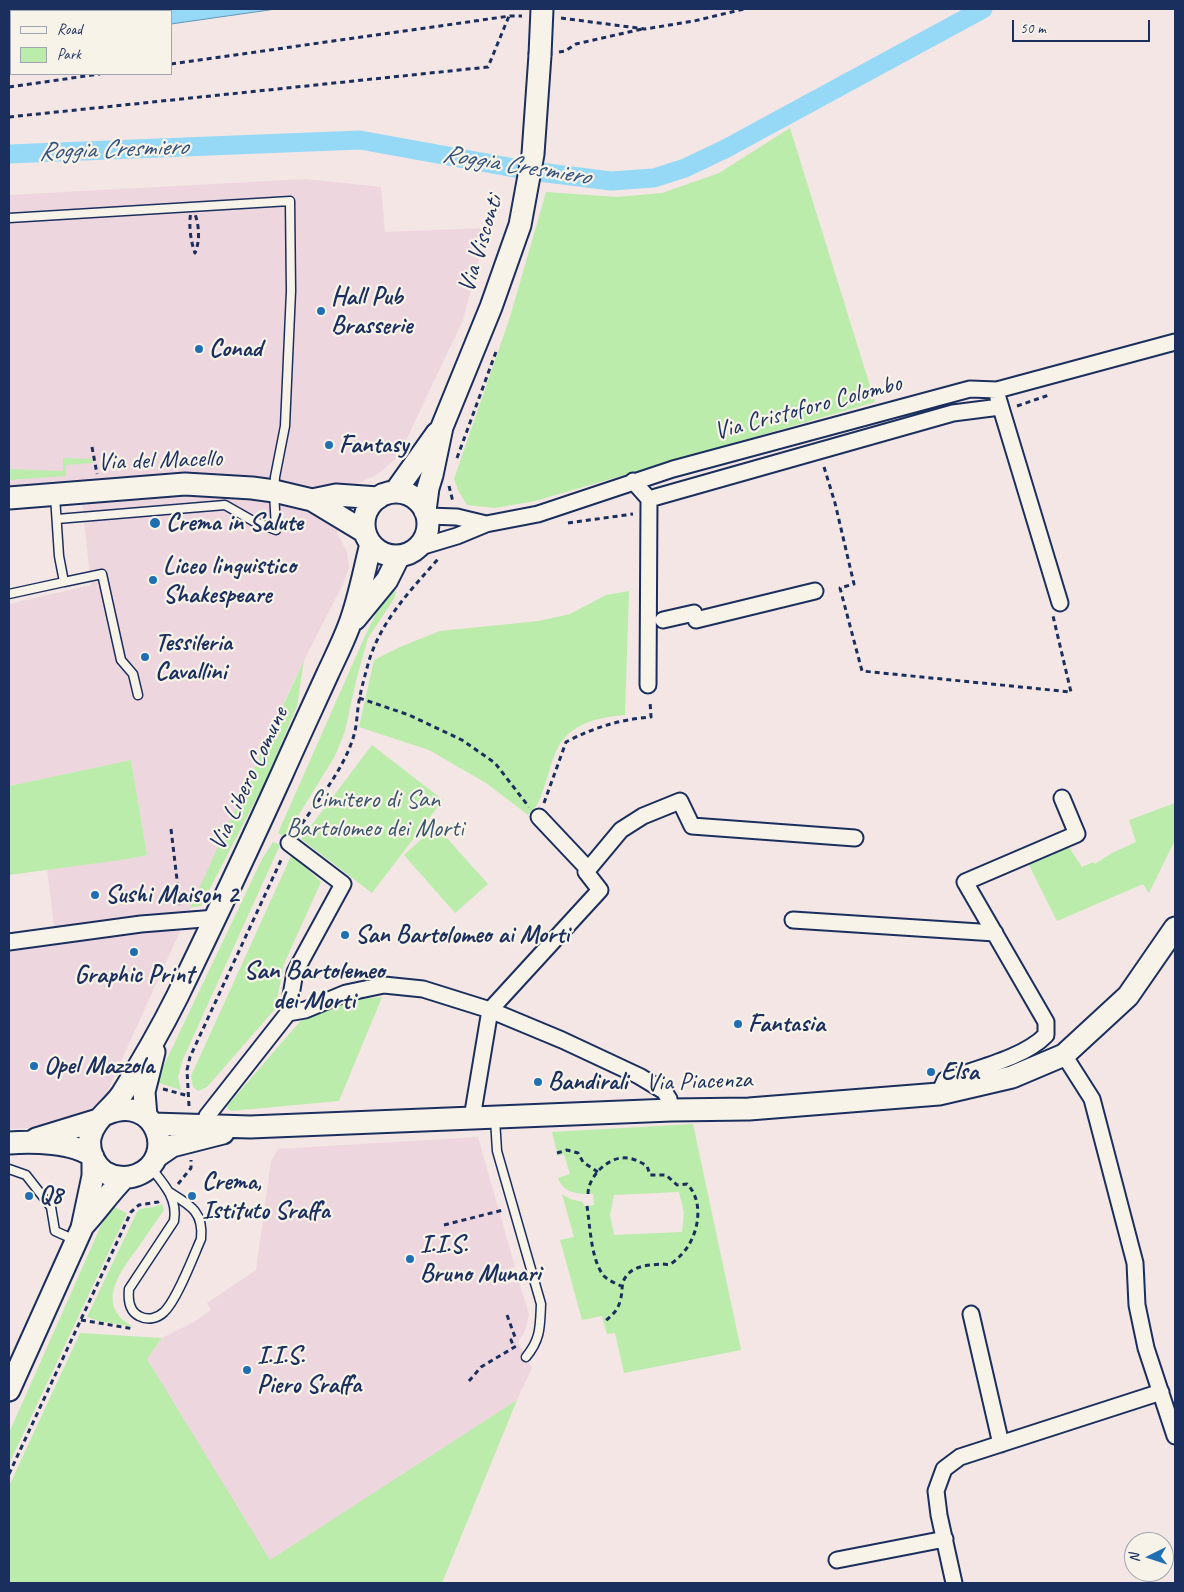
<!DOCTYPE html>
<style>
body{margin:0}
#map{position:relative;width:1184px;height:1592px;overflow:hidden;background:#f3e6e4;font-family:Caveat,sans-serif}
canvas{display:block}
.frame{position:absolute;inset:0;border:10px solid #1b2f5e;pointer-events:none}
.legend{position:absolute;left:10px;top:10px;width:162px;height:65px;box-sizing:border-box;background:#f7f3e8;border:1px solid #9fa5b1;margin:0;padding:6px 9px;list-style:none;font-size:15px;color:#1b2f5e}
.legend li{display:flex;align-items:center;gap:10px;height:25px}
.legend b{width:25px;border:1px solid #9fa5b1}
.north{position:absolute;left:1124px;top:1532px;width:50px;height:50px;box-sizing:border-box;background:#f7f3e8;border:1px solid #9fa5b1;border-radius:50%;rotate:266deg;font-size:14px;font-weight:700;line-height:20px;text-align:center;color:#1b2f5e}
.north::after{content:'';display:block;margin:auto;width:18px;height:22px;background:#1f6fb2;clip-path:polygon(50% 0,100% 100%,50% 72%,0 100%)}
.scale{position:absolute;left:1012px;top:20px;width:138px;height:22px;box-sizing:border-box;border:2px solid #1b2f5e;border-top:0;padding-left:6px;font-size:15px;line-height:18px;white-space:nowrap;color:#1b2f5e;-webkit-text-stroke:4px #f7f3e8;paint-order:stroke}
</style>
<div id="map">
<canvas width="1184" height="1592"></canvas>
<div class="frame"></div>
<ul class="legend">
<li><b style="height:6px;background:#f7f3e8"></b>Road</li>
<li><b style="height:14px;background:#bbecab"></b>Park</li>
</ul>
<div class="north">N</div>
<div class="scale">50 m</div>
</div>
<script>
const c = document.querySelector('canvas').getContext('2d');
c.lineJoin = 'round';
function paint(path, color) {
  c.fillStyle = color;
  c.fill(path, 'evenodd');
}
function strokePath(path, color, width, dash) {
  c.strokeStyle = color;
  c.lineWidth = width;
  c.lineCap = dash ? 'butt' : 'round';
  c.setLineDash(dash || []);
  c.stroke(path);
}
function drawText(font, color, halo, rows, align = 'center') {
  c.font = font + ' Caveat,sans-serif';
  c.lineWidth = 4.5;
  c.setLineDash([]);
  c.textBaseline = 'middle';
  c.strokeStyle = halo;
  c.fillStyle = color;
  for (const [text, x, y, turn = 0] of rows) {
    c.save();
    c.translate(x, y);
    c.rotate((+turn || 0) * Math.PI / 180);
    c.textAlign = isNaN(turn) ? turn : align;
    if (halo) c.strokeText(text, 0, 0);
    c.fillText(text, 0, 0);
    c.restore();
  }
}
paint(new Path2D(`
 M305,179L381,187L385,232L485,228L483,245L463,320L398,457L378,474L357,484L337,533L347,552L349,567L344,582L296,676L102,1103L81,1120L66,1126L9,1129V947L56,941L47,869L128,859L147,855L131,760L9,786V604L91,585L80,484L9,490V195Z
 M478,1137L515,1267L502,1271L504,1284L519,1281L529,1315L525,1331L518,1342L532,1368L517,1400L468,1433L270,1561L204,1456L147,1359L162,1338L194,1322L211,1310L207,1303L256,1270L271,1161L278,1149Z`), '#eed6df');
paint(new Path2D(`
 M790,128L875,402L535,501L495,508L467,505L459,492L454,479L510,317L546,192L617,197L662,193L719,173Z
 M63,458L92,459L93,463L66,465V476L9,480V469L63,471Z
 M389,587L396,592L394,599L368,638L357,677L345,731L335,756L285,837L278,833L365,636Z
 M629,591L625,715C601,717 574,722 560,744C553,755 550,770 546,781C541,796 540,804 528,815L486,783L429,750L359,727L374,660L400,647L440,631L539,621L570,614L606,595Z
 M304,660L297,706L266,780L201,906L190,908Z
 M372,745L443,800L372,893L301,839Z
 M131,760L147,855L128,859L9,875V786Z
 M1175,803V840L1149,893L1143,884L1057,921L1027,861L1067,844L1082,867L1093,862L1095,864L1112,853L1136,842L1129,820Z
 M436,826L488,884L455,913L404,855Z
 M273,842L280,845L183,1059L178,1077L181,1090L156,1082L262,859Z
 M292,854L321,882L284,964L275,1009L207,1087L198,1091L193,1087L191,1076Z
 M382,997L339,1101L231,1111L228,1109L227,1106L303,1018L358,999Z
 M693,1124L741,1350L624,1373L615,1333L607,1334L602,1316L582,1320L560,1240L574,1237L562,1194L570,1199L583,1202L584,1206L594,1205L593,1194C579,1194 564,1194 558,1178L570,1174L564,1154L558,1156L552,1132ZM679,1192L684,1213L682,1232L614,1235L610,1215L614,1195Z
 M162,1204L164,1210C155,1223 146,1236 137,1249C118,1274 95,1307 134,1327L99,1321L87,1317L137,1212L140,1209L153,1207Z
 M110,1205L127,1213L9,1464V1433Z
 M80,1333L162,1338L147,1359L270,1560L517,1400L442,1583H9V1486Z`), '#bbecab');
const water = new Path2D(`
 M9,9H276L171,24V11H11V48L9,49Z`);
paint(water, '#95d9f7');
strokePath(water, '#6495ba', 1);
strokePath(new Path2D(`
 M9,154L360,140L531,171L611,181L654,178L685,168L725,149L983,9`), '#95d9f7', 19);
const lane = new Path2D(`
 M9,218L290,201L291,291L285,426L275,477L274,491L276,530L253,521L225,505L57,519
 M55,496L59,556L64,582L102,574L121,660L133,674L138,695
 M9,594L64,582
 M495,1119L497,1151L541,1304C540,1326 541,1339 526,1357
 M151,1168C164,1184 178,1199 174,1221L129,1289C128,1299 129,1311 139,1316C148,1321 158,1318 164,1312C177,1300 193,1257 201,1239C204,1212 190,1205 169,1192
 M9,1169L26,1175L51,1207L55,1231L75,1240`);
const street = new Path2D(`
 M998,398L1060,603
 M633,481L649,499L648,685
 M649,499L953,413L1000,407
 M427,516L457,517L486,524
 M417,548L457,536L486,524L538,514L673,469L970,389L997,390L1175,342
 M663,620L694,613L696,620L815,591
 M539,817L588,869
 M793,920L995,933
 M9,942L141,924L216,918
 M288,1013L305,1010L346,993L384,985L423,989L490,1010L562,1040L639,1076L664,1091L669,1099L671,1110
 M1064,1055L1092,1099L1135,1263L1137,1305L1146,1348L1175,1436
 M939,1094L945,1080C975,1069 1024,1058 1046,1035V1022L965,882L1077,834L1062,798
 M472,1118L490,1010L600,890L586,872L621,830L643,816L680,801L692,826L855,838
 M206,1125L207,1116L288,1013L295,972L343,884L289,843
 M971,1314L1001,1444
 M837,1560L945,1539
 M954,1583L939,1515L936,1491L944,1469L960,1457L1161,1392`);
const secondary = new Path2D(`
 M395,492L437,433
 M364 524a32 32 0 1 1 64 0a32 32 0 1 1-64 0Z
 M9,498L185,484L252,488L274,491L312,500L365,532
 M312,500L336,495L378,498
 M425,511L428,488L432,475L442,427L491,307L520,225L533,154L540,55
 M355,619L387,580L399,556
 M106,1114C156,1092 179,1158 137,1175C127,1179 114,1178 104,1172C94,1164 88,1151 90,1138C93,1120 112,1109 122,1094C142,1062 160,1031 177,997C213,923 248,849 282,774C297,740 313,706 328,673C335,658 343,642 349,626C359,600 364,571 371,544
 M146,1116L144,1092L154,1052
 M153,1124L250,1127L671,1110L749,1109L939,1094L1012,1077L1064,1055L1128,996L1175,928
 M36,1139L98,1120
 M9,1143C32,1141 75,1142 93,1157
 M156,1157L172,1146L223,1133
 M82,1227C97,1211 109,1193 124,1178
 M9,1390L82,1228L93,1176V1157`);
strokePath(lane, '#1b2f5e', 11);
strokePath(street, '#1b2f5e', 19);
strokePath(secondary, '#1b2f5e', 25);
strokePath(new Path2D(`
 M561,18L645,29L694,21L744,9
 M559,52L565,51L576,44L642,29
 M171,64L510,16H522
 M9,87L100,74
 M9,117L488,67L509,16
 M192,207C199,221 201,239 195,253C190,239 188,222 192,207Z
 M1017,406L1049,395
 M92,447L97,474
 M457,458L497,349
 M824,467L835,503L854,584L840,588L862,671L1071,692L1053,616
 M449,486L453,502
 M568,523L633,514
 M359,698L409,715L462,740L495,763L529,807
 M544,803L566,742C595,727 618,720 651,717L650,701
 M171,829L180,905
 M297,831C317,801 344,770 354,735C357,725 357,712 359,701C361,690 364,679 367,668C378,624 409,592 438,559
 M163,1089L189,1096
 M189,1106L187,1070L190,1057L282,858
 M557,1153L567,1150L578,1153L583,1162L598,1172
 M178,1184L191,1168V1160
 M588,1194C588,1178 605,1160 621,1158C631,1157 639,1161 647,1166L650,1175H666L677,1185L687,1184C706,1203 698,1240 679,1257C677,1259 673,1263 670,1264C668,1265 665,1264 662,1264C652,1265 637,1265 629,1273C619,1283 624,1289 620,1301C618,1311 611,1316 604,1322
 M587,1206C590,1225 591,1261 604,1276C609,1281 615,1283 621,1286
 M444,1225L503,1210
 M507,1315L515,1337L511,1340L514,1347
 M81,1320L134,1329
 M469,1381L481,1367L518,1345
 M9,1474L131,1212L139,1205L158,1202L161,1200`), '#1b2f5e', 3, [5, 4]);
strokePath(lane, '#f7f3e8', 8);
strokePath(street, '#f7f3e8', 15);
strokePath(secondary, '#f7f3e8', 21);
const secondaryBridge = new Path2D(`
 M540,55L542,9`);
strokePath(secondaryBridge, '#1b2f5e', 25, []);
strokePath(secondaryBridge, '#f7f3e8', 21);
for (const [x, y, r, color] of [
 [321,311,5,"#1f6fb2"],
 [199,349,5,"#1f6fb2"],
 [329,445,5,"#1f6fb2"],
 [155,523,6,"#1f6fb2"],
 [153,580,5,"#1f6fb2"],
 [145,657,5,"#1f6fb2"],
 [95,895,5,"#1f6fb2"],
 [345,935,5,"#1f6fb2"],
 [134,952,5,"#1f6fb2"],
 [738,1024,5,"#1f6fb2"],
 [34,1066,5,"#1f6fb2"],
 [931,1072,5,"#1f6fb2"],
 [538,1082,5,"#1f6fb2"],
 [29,1196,5,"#1f6fb2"],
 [192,1196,5,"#1f6fb2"],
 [410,1259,5,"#1f6fb2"],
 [247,1370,5,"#1f6fb2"]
]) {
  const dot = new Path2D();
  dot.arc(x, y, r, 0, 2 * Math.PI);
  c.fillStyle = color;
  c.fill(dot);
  strokePath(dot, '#f7f3e8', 2);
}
drawText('25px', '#1b2f5e', '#f7f3e8', [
 ["Via Visconti",481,244,-73],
 ["Via Cristoforo Colombo",808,408,-15],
 ["Via del Macello",160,461,-2],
 ["Via Libero Comune",249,779,-65],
 ["Via Piacenza",699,1082,-2]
]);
drawText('bold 25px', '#1b2f5e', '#f7f3e8', [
 ["Hall Pub",331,297],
 ["Brasserie",331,326],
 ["Conad",209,349],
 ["Fantasy",339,445],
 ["Crema in Salute",166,523],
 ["Liceo linguistico",163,566],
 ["Shakespeare",163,595],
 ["Tessileria",155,643],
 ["Cavallini",155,672],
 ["Sushi Maison 2",105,895],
 ["San Bartolomeo ai Morti",355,935],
 ["Graphic Print",134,975,"center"],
 ["Fantasia",748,1024],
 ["Opel Mazzola",44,1066],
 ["Elsa",941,1072],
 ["Bandirali",548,1082],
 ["Crema,",202,1182],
 ["Istituto Sraffa",202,1211],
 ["Q8",39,1196],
 ["I.I.S.",420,1245],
 ["Bruno Munari",420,1274],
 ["I.I.S.",257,1356],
 ["Piero Sraffa",257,1385]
], 'left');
drawText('25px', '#3b556d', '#f7f3e8', [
 ["Cimitero di San",375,800],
 ["Bartolomeo dei Morti",375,829]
]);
drawText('italic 26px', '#33517d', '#f7f3e8', [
 ["Roggia Cresmiero",113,150,-2],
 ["Roggia Cresmiero",516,166,9]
]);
drawText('bold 26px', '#1b2f5e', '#f7f3e8', [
 ["San Bartolemeo",314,971],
 ["dei Morti",314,1001]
]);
</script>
